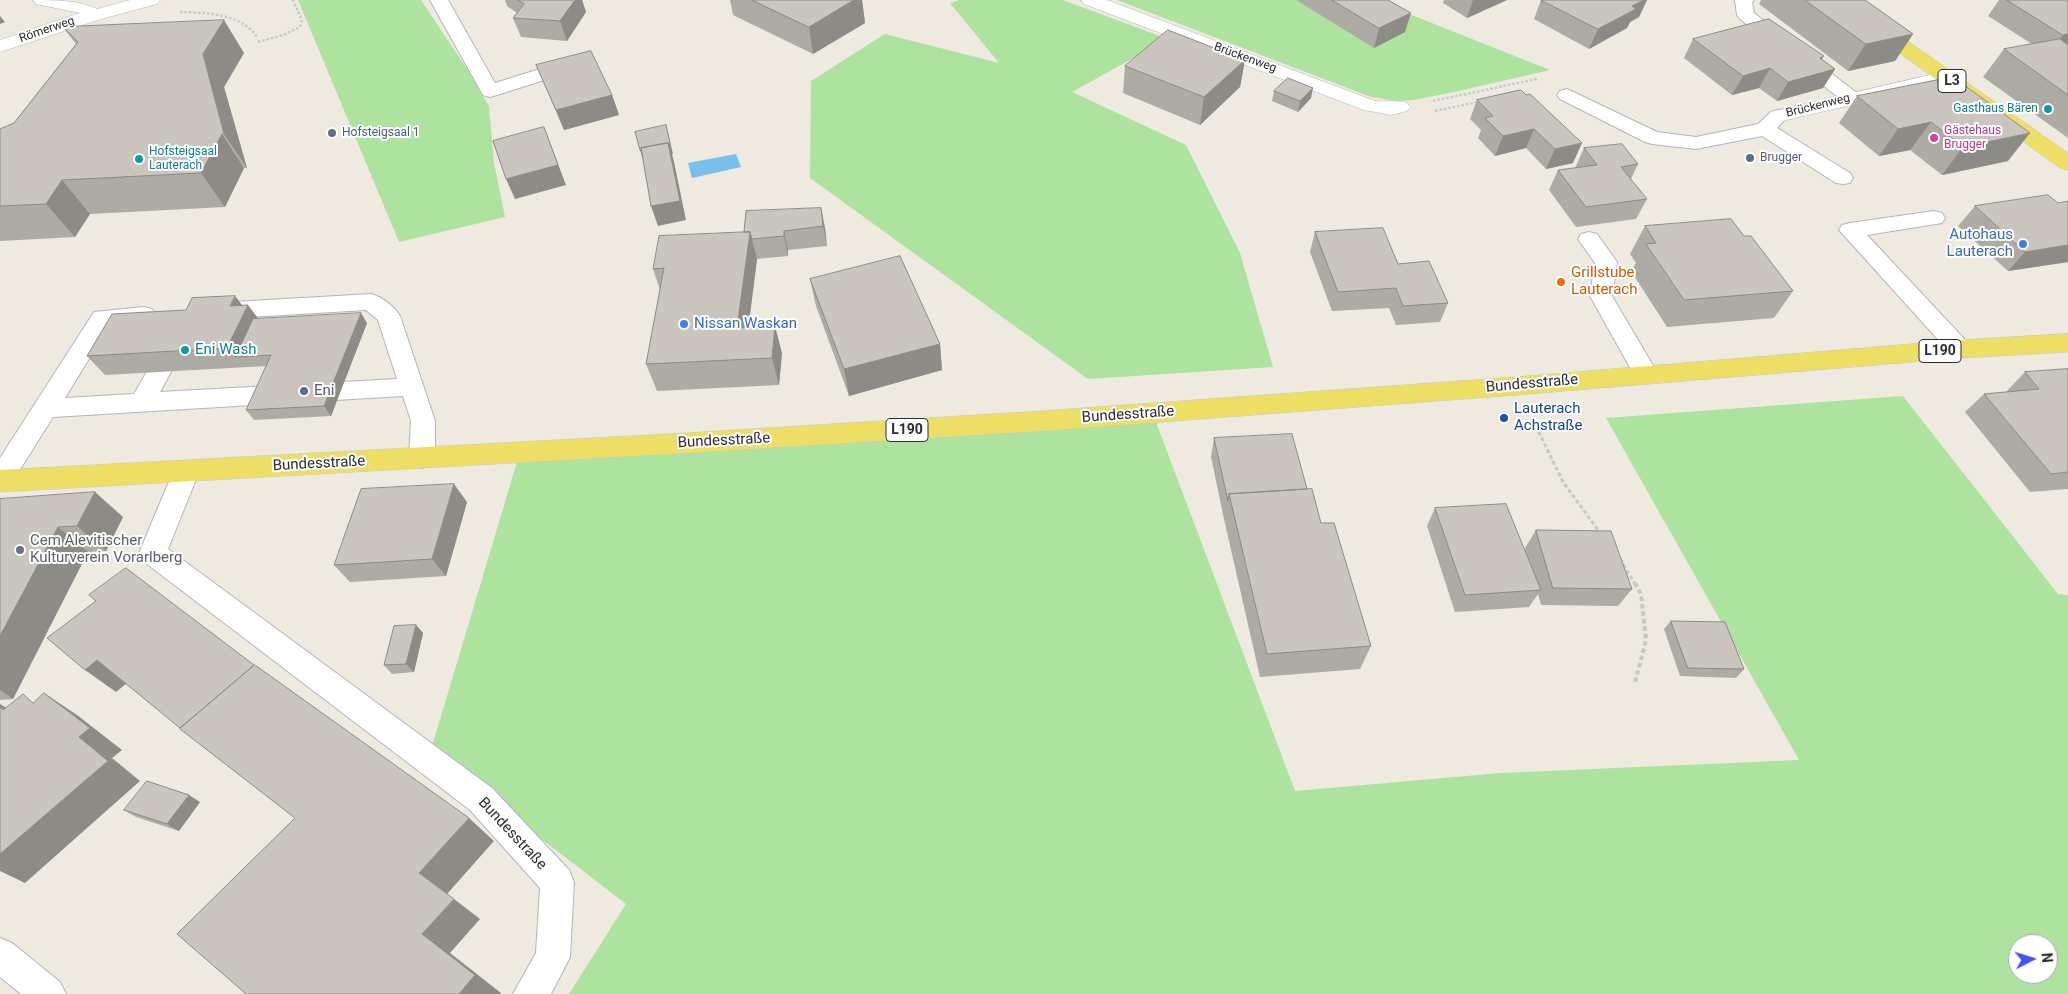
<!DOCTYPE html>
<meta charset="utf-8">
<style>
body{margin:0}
#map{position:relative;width:2068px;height:994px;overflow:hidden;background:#eeeae0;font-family:Roboto,sans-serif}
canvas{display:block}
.north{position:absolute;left:2008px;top:934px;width:50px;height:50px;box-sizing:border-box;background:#fff;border:1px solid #ababab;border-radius:50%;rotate:85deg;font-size:14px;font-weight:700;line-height:20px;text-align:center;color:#2d2d2d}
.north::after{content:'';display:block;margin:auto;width:18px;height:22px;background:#4752f4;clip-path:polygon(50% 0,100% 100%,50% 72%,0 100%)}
</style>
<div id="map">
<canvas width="2068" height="994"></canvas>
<div class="north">N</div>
</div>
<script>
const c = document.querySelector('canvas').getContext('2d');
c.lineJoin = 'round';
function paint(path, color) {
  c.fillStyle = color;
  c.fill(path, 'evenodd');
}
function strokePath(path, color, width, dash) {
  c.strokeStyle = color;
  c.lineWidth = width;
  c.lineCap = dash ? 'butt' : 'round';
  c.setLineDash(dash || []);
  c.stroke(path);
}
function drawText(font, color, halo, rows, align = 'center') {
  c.font = font + ' Roboto,sans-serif';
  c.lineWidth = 4;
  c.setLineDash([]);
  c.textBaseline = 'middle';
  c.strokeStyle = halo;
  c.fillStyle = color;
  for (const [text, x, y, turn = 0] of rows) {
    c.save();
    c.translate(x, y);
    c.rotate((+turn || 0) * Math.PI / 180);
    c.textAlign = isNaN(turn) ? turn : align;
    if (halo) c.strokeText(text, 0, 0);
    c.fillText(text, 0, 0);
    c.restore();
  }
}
paint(new Path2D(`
 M298,0H421L469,72L489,106L494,163L505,217L399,242Z
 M959,0H1063L1168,39L1072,92L1186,145L1240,253L1273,367L1088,379L810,178L811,81L885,34L999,63L950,3Z
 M1117,0H1374L1550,70L1450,93L1413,100L1396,101L1371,97Z
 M1903,396L2058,594L2068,595V994H569L626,904L430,753L517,462L1156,422L1295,791L1501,773L1799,760L1606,418ZM2018,944H2048V974H2018Z`), '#aee29f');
paint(new Path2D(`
 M736,154L741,167L692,178L688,163Z`), '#78bfeb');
const service = new Path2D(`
 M430,0H448L495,83L575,58L582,60L584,64L582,68L497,95L490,97L483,95Z
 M1735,0H1754L1752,2L1754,13L1858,94L1861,98L1858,102L1851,104L1844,102L1740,19L1737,15Z
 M1567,89L1657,132L1696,137L1758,124L1771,112L1778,110L1785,112L1788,116L1777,128L1850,173L1853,178L1850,183L1843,184L1836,183L1762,136L1696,149L1652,144L1645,142L1560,99L1557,95L1560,91Z
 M1934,211L1942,213L1945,218L1942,223L1867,235L1968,343L1972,349L1968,355L1960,358L1952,355L1839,230L1842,225L1850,223Z
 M1589,232L1597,234L1617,262L1612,296L1658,374L1655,380L1646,383L1637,380L1590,296L1595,263L1578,239L1581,234Z
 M371,294C382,297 394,306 400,316L435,421V458L431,465L422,468L413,465L409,458L411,421L403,396L53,417L9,487L0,490V458L94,312L144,307L152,309L156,315L152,321L109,326L65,398L134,394L150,366L159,363L168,366L171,372L160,392L397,379L378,320L366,310L216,319L208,317L205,311L208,305L216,303Z
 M186,462L195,465L199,472L168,549L492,788L569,870L574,882L570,957L551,994H513L536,953L540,888L470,810L143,561L139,553L173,472L177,465Z
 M0,938L12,943L60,982L66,994H21L0,977Z`);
const minor = new Path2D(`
 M33,0C54,0 79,0 97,9L130,0H160L157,4L101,19L0,52V40L80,13L36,4Z
 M1081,0H1107L1375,101C1386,102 1397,100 1407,103L1410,107L1407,111L1391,115L1364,110L1084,4Z
 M1947,71L1954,73L1957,77L1954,81L1778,122L1771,120L1768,116L1771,112Z`);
const primary = new Path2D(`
 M1828,0H1849L2068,153V170L2060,168L1831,4Z
 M2068,334V352L1960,358L1516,395L1042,431L687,453L0,492V470L687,433L1042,411L1516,377L1960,340Z`);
strokePath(service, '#b3b4c0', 2);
strokePath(minor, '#b3b4c0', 1);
strokePath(primary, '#c8c8c8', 1);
strokePath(new Path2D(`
 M180,12C206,13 241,13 257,37
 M258,42L283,35L300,27L302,20L293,0
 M1433,101L1537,79
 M1435,111L1478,102`), '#c8c8c8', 2.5, [2.5, 2]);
strokePath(new Path2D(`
 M1533,420L1563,482L1601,534
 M1620,559L1635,584`), '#c8c8c8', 3, [4, 2.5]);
strokePath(new Path2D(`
 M1635,583L1641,594L1646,640L1635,682`), '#c8c8c8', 4, [4.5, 3]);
paint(service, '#fff');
paint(minor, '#fff');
paint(primary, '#edde66');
paint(new Path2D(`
 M505,0H582L586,12L567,41L521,37L513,18L517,13L507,6Z
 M730,0H862L865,23L813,54L733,15Z
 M1296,0H1388L1405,32L1374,48Z
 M1444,0H1507L1467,18L1443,3Z
 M1541,0H1647L1639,17L1630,22L1627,28L1589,49L1534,19Z
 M1761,0H1865L1913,34L1895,61L1848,71L1759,4Z
 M1999,0H2068V138L1983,77L2004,49L2032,44L1988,16Z
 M63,27L244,53L224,87L247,168H244L225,207L90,214L75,237L0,241V129L14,123L76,44Z
 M1693,39L1822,59L1835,69L1823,88L1777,101L1759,88L1732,95L1684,58Z
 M1245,60L1240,87L1200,125L1123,93L1125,66Z
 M536,65L612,95L619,115L564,130Z
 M1953,77L2008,161L1942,175L1910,150L1879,156L1839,123L1857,96Z
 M1521,90L1573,163L1546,169L1526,148L1495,156L1478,138L1481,130L1470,119L1477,100Z
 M1274,91L1311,98L1298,112L1272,101Z
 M1584,148L1638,164L1631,179L1647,199L1636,219L1576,227L1549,190L1558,170L1575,168Z
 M2068,201V262L2008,271L1958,226L1975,206L2058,203Z
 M821,208L825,228L827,246L788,250V256L757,259L748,328L782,353L779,385L657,391L646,364L660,290L653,269L744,232Z
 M1645,226L1744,236L1793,291L1774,318L1667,327L1631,271L1636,263L1630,254Z
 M1315,232L1398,264L1448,303L1440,322L1396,325L1389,308L1332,311L1310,252Z
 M810,279L940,344L942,370L849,396L816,306Z
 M243,306L259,319L367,323L331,416L254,420L246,410L267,366L105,375L87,356L186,310Z
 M2068,369V489L2030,492L1965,412L1984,394L2006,392L2025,372Z
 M1214,438L1307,489L1371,646L1360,669L1260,677L1224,519L1211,457Z
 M0,499L123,517L106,551L88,552L13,699L0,700Z
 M467,502L446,576L350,582L334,565Z
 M1435,508L1527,557L1525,548L1536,530L1632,589L1618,606L1541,605L1538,594L1529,607L1455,612L1427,526Z
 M1671,621L1744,669L1736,678L1680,676L1664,629Z
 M416,625L423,633L414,672L392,674L384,665Z
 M200,802L179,831L136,817L124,810Z`), '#aeaaa4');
paint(new Path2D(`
 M575,0H582L586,12L567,41L560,21Z
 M854,0H862L865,23L813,54L809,27Z
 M1473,0H1507L1467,18Z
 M1644,0H1647L1639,17L1630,22L1627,28L1589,49L1598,29L1632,6Z
 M1411,13L1405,32L1374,48L1379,28Z
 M0,16L5,22L0,24Z
 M224,20L244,53L224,87L247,168L224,134L203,54Z
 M1913,34L1895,61L1848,71L1866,44Z
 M2068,34V50L2048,54L2063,35Z
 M1824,56L1812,75L1835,69L1823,88L1777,101L1788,82L1820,58Z
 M1245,60L1240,87L1200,125L1204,97Z
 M1770,68L1759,88L1732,95L1743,76Z
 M1313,88L1311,98L1298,112L1300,101Z
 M612,95L619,115L564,130L556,110Z
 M1931,122L1910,150L1879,156L1898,129Z
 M666,125L673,154H672L674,162L686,220L658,226L651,206L643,160L640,150Z
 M544,127L566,185L515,199L506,179Z
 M1534,129L1526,148L1495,156L1503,136Z
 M2030,133L2008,161L1942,175L1963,147Z
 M222,134L244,168L225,207L201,173Z
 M1582,143L1573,163L1546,169L1555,149Z
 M62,180L90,214L75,237L46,204Z
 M821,208L825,228L827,246L823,226Z
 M784,231L788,250V256L784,236Z
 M750,232L757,259L745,355L737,328Z
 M2068,245V262L2008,271L2025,252Z
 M235,296L246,310L248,305L263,325L235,357L227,348L230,306Z
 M361,313L367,323L331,416L324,406Z
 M775,326L782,353L779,385L772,358Z
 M940,344L942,370L849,396L844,369Z
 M454,484L467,502L446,576L432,559Z
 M95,492L123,517L106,551L77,526Z
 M58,527L88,552L13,699L0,690V636Z
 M416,625L423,633L414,672L406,664Z
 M97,660L127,683L116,692L85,670Z
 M44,693L77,715L122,750L112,758L140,781L25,883L0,871V854L79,737Z
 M0,704L10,710L38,731L0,707Z
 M189,795L200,802L179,831L167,824Z
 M469,818L494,841L447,894L419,873Z
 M454,899L480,919L450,953L501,993L500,994H459L422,934Z`), '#8d8b86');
const building = new Path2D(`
 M518,0H575L560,21L513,18L524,4Z
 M752,0H854L809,27Z
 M1332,0H1388L1411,13L1379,28Z
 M1541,0H1644L1632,6L1636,9L1598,29Z
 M1805,0H1865L1913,34L1866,44Z
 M2007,0H2068V34L2063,35Z
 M1769,19L1824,56L1820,58L1835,69L1788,82L1770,68L1743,76L1693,39Z
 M224,20L203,54L224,134H222L201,173L62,180L46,204L0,206V129L14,123L78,42L63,27Z
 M1168,30L1245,60L1204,97L1125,66Z
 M2060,39L2068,45V95L2004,49Z
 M591,51L612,95L556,110L536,65Z
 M1953,77L2030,133L1963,147L1931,122L1898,129L1857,96Z
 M1288,78L1313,88L1300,101L1274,91Z
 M1521,90L1526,95L1530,94L1582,143L1555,149L1534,129L1503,136L1485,118L1493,116L1477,100Z
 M666,125L670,143L669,144L668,143L641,148V150H640L635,132Z
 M544,127L558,165L506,179L493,141Z
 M668,143L680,201L651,206L641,148Z
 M1622,144L1638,164L1621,167L1647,199L1586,207L1558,170L1597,165L1584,148Z
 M2048,195L2058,203L2068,201V245L2025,252L1975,206Z
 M821,208L823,226L784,231V236L752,239L750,232H744L746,211Z
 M1731,219L1744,236H1751L1793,291L1684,300L1646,244L1656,243L1645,226Z
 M1383,228L1398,264L1429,261L1448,303L1403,306L1396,288L1338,292L1315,232Z
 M750,232L737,328L775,326L772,358L646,364L664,268L653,269L659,236Z
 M900,256L940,344L844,369L810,279Z
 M235,296L230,306L248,305L227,348L87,356L112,314L186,310L192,298Z
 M361,313L324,406L246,410L271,355L235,357L253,319Z
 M2068,369V472L2051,474L1984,394L2039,389L2025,372Z
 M1292,434L1307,489L1229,494L1228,501L1214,438Z
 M454,484L432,559L334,565L361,489Z
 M1312,489L1321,523H1334L1371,646L1267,654L1229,494Z
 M95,492L77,526L58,527L0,636V499Z
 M1506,504L1541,590L1465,595L1435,508Z
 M1536,530L1611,531L1632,589L1553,588Z
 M126,568L254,665L180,728L97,660L85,670L47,638L96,601L89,595Z
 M1671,621L1725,622L1744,669L1688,668Z
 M416,625L406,664L384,665L394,626Z
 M255,665L469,818L419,873L454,899L422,934L475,975L459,994H246L177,934L295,818L180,729Z
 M44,693L90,728L79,737L108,761L0,854V707L3,710L23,694L33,703Z
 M147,781L189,795L167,824L124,810Z`);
paint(building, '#cac6bf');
strokePath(building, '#8d8b86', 1);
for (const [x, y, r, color] of [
 [2048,109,5,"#0f9aa8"],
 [332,133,5,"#5c6f8a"],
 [1934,138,5,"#d1479c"],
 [1750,158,5,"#5c6f8a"],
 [139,159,5,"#0f9aa8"],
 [2023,244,5,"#3f7fe0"],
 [1561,282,5,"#e8710a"],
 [684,324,5,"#3f7fe0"],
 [185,350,5,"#0f9aa8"],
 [304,391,5,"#5c6f8a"],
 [1504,418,5,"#1a4fb4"],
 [20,550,5,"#6b7280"]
]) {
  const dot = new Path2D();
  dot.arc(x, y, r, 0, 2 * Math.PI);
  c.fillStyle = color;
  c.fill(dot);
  strokePath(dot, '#fff', 2);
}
drawText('12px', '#2d2d2d', '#fff', [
 ["Römerweg",47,30,-19],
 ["Brückenweg",1245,58,20],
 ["Brückenweg",1818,106,-14]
]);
drawText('12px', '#0d838f', '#fff', [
 ["Gasthaus Bären",2038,109],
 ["Hofsteigsaal",149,152,"left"],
 ["Lauterach",149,166,"left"]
], 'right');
drawText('12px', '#b23c85', '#fff', [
 ["Gästehaus",1944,131],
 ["Brugger",1944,145]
], 'left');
drawText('12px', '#4e5e75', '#fff', [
 ["Hofsteigsaal 1",342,133],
 ["Brugger",1760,158]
], 'left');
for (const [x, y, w] of [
 [1952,81,28],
 [1940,351,42],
 [907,430,42]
]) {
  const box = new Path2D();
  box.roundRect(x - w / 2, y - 11.5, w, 23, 4);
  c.fillStyle = '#fff';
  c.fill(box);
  strokePath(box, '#2d2d2d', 1);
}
drawText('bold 14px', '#2d2d2d', null, [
 ["L3",1952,81],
 ["L190",1940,351],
 ["L190",907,430]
]);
drawText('15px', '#366cbe', '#fff', [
 ["Autohaus",2013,235],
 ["Lauterach",2013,252],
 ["Nissan Waskan",694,324,"left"]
], 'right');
drawText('15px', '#c56008', '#fff', [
 ["Grillstube",1571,273],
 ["Lauterach",1571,290]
], 'left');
drawText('15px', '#0d838f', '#fff', [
 ["Eni Wash",195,350]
], 'left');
drawText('15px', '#2d2d2d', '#fff', [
 ["Bundesstraße",1532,384,-5],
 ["Bundesstraße",1128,415,-4],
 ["Bundesstraße",724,441,-3],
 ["Bundesstraße",319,464,-3],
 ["Bundesstraße",512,834,47]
]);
drawText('15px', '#4e5e75', '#fff', [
 ["Eni",314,391]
], 'left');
drawText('15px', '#164399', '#fff', [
 ["Lauterach",1514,409],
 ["Achstraße",1514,426]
], 'left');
drawText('15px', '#5b616d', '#fff', [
 ["Cem Alevitischer",30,541],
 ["Kulturverein Vorarlberg",30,558]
], 'left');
</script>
